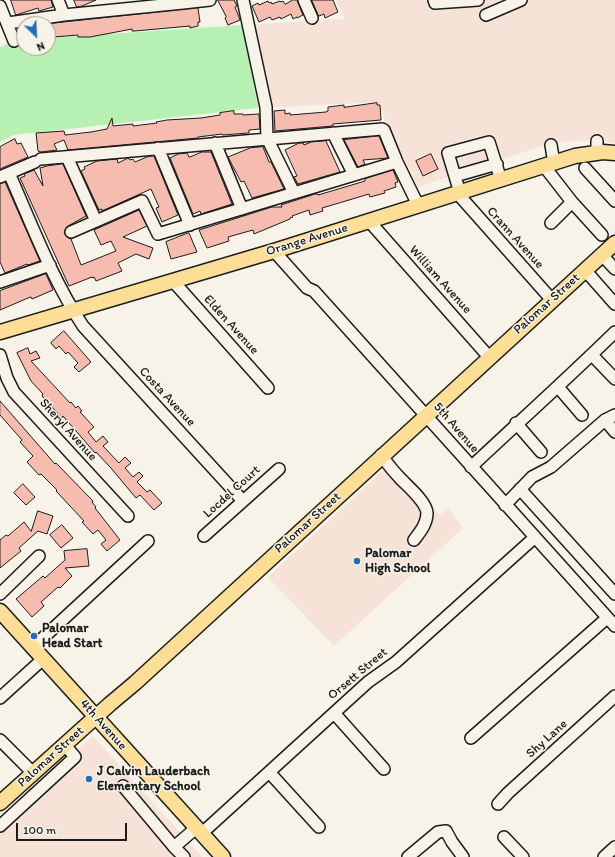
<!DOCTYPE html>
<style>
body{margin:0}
#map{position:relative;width:615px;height:857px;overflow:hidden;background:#f7f3e8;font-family:Itim,sans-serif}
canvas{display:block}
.north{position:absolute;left:16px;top:16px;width:40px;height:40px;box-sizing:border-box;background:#f7f3e8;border:1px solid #9f9d96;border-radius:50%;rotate:156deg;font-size:11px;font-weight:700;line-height:16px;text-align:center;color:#1c1c1c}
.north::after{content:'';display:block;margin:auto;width:14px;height:18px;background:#1f6fb2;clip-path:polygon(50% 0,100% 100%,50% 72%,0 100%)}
.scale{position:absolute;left:16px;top:823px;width:111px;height:18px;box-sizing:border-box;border:2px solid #1c1c1c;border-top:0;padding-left:5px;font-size:12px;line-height:14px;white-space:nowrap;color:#1c1c1c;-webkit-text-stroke:3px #f7f3e8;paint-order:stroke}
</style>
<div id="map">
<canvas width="615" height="857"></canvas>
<div class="north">N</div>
<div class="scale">100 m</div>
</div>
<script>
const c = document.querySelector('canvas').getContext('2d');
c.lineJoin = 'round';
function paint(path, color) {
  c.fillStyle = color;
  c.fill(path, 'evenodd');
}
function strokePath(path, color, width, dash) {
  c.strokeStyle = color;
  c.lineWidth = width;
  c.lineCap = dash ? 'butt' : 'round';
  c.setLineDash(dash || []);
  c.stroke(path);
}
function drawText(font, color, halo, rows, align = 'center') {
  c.font = font + ' Itim,sans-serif';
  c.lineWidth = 3;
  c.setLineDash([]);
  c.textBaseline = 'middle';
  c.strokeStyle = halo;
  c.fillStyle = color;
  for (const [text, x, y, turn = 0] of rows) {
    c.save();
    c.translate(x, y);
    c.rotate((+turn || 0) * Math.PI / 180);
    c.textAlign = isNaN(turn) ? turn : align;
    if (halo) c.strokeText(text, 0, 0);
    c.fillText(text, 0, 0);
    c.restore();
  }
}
paint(new Path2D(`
 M336,0H615V143L591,140L562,142L542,146L418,187L377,102L258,108L243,25L344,19Z
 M392,462L440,515L448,508L463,528L334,646L268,577Z
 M93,736L202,857H0V821Z`), '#f7e2d7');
paint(new Path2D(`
 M243,25L258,108L14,135L0,142V47L14,41L24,40V48H48V38Z`), '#b7f0b3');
const building = new Path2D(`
 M11,0H51L53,7L39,11L38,8L16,15Z
 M74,0H96L82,6L77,7Z
 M218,0H234L237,6L235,7L240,20L228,25L225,18L226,17Z
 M293,0H297L303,15L297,18V17L293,19L291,14L281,19L280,17L272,20L270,17L259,22L252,6L258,3L259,5L268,1L269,3L271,2L272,4L280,1L281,2L283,1L285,4Z
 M312,0H333L338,12L325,18L324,14L319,16Z
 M198,8L200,22H198V26L190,28V26L135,31H132V29L90,37H78V35L54,37V40H48V24Z
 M377,103V105H380L381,120L333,124V126L275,131L274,111L285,110V114L290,113V115L326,112L328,111V107L344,105V107Z
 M234,111V114H243V115L259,114L260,129L249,130V133L222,135V134L198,137V138L68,150L64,140L54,144L57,150L41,152L38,151L36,133L64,131L65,135L91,132L107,129L112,118L113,126L133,124V126L157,123L156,122L167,120L201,118L220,115V113Z
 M379,136L388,158L363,160L365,164L358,167L344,140Z
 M15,139L17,144L21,143L28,157L0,169V147Z
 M326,141L340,172L298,184L294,177L297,176L285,150L299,143H303L304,145L311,142Z
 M263,147L269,162H271L284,189L252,198L244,181L241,182L228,157L250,148Z
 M202,152H211L232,204L201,214L200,211L193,214L170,158L178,154L187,153L189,157Z
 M431,154L438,169L423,176L416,161Z
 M154,156L178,215L162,222L156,208L159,207L151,189L102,211V209L99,210L81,171L85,169L84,167L97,161L117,159L118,163L128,158L130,160L133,159L135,162L147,157Z
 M63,164L86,216L68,226L64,232L67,237L71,239L81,265L116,251L111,241L101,245L94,230L139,210L147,226L123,237L153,248L149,259L136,254L118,263L122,271L96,281L94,277L92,278V277L69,286L20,178L25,176L24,174L34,170L43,186L40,168L47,166Z
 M393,170L398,182L395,183L396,187L384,191L385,193L370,197L369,194L339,203L322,208L323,211L310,215L309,210L292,216L293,217L290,218V219L254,234L253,230L228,237L229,241L207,248L199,230L272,207H282L281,205L315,194H318V195L345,187L365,181V179Z
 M5,182L40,261L28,265L27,264L5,273L0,262V184Z
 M189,233L197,252L171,259L166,242Z
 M46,274L53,290L32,299L31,297L28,298L0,310V291Z
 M64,331L91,362L79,372L74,367L78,363L68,352L66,354L59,346L56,349L51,343Z
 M28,348L30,354L36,351L40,358L31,361L70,403L71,402L76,408L78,406L82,411L80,412L94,427L88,432L96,442L103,436L108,442L103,446L119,463L125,457L131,463L125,468L133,477L139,472L143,476L137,482L147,492L150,490L162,503L154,510L140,495L136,498L110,467L96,452L95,453L63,416L62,418L42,396L43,394L31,381L17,353Z
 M0,401L55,464L56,463L93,501L92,502L96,507L95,508L120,540L107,551L101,544L106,540L98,530L93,534L82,522L84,521L56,491L57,490L41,474L39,475L27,462L33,456L20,442L22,440L0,415Z
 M23,484L35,497L26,505L14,493Z
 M38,511L53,516L47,534L38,531L19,548L21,551L0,568V540L6,535L8,536L24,522L31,531Z
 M62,525L73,538L61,548L50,535Z
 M87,549L89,566L65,568L72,576L60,588L58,587L41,602L44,606L32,617L16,599L43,576L45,578L65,560L64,551Z`);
paint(building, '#f6bcb0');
strokePath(building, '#1c1c1c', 1);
const minor = new Path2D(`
 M58,0L64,15
 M243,0L266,107L267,138L294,193
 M304,0L312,18
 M434,0L435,3L478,0
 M183,3L210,0
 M0,6L14,41
 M486,15L521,0
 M8,23L64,15L183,3L182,0
 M333,133L354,175
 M597,141V153
 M215,143L242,209
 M551,145L554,163
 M158,148L190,225
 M67,157L96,221
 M41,159L382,129L384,130L397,162L418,205
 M544,166L572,202L602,235
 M585,168L615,201
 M9,173C32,225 52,279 83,326L243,501
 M455,176L497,164
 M0,177L35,162
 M460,193L448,153L489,142L501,180
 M458,194L552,300
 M369,221L489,357
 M551,223L572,202
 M71,232L142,201L158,234L397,162
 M274,251L307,288L314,291L615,626
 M602,255L615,269
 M585,270L615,304
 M173,281L268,388
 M0,282L50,265
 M0,355L7,378L14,392L128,516
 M592,355L615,379
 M558,387L582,415
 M605,420L615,432
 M516,423L541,452
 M381,455C387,463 392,470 399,477C407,486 426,501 427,513C427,524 420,532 414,540
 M471,467C519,422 568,378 615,332
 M520,489L615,594
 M505,505L532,477L551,467L605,420L615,415
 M204,536L279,469
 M0,594L39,556
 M32,648L148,541
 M0,698L43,659
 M334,713L384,769
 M471,738L607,618
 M0,740L33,773
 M269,772L319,827
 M123,786L174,847L196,828
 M498,804L508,793L615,696
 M0,826L75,757L65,745
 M201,834L368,682L396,662L534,538
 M504,837L523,857
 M174,847L184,857
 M408,857L438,832L446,831L452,842L463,857
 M604,857L615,847`);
const major = new Path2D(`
 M0,332L274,251L575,156L603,152L615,153
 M0,611L223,857
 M0,803L110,704L135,683L615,243`);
strokePath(minor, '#1c1c1c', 14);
strokePath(major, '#1c1c1c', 17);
strokePath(minor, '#f7f3e8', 11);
strokePath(major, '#fcde96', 14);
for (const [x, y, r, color] of [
 [357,561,4,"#1f6fb2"],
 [34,636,4,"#1f6fb2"],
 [89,779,4,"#1f6fb2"]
]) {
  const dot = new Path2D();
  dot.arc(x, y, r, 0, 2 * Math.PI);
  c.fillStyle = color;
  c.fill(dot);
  strokePath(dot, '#f7f3e8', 1.5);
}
drawText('13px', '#1c1c1c', '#f7f3e8', [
 ["Crann Avenue",515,238,48],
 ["Orange Avenue",307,240,-17],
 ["William Avenue",440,280,48],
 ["Palomar Street",547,304,-42],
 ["Elden Avenue",231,325,48],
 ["Costa Avenue",167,397,47],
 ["5th Avenue",456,428,49],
 ["Sheryl Avenue",68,430,48],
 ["Locdel Court",232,492,-42],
 ["Palomar Street",308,523,-42],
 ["Orsett Street",358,674,-40],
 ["4th Avenue",103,725,48],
 ["Shy Lane",547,739,-42],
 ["Palomar Street",51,757,-42]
]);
drawText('bold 13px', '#1c1c1c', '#f7f3e8', [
 ["Palomar",365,554],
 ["High School",365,569],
 ["Palomar",42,629],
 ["Head Start",42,644],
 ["J Calvin Lauderbach",97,772],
 ["Elementary School",97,787]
], 'left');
</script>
